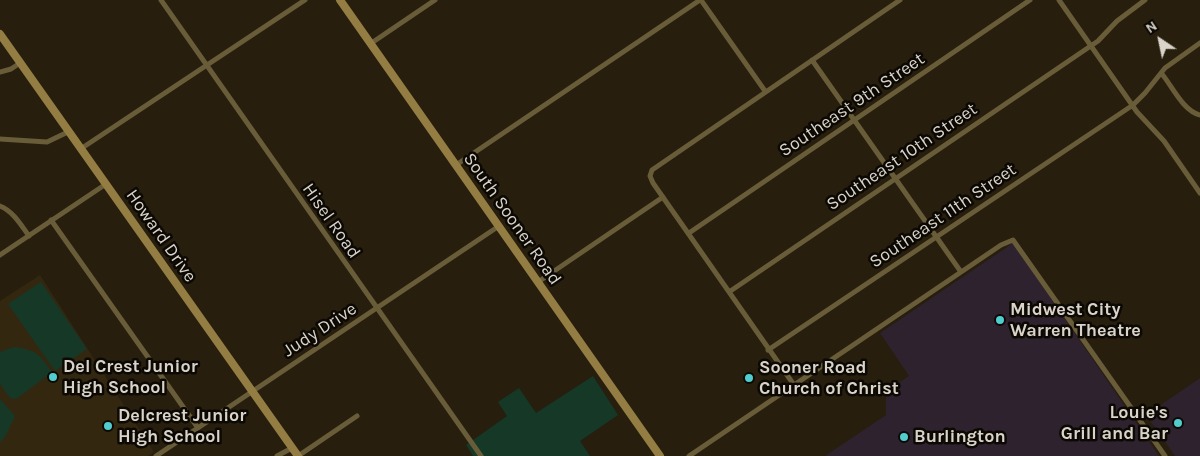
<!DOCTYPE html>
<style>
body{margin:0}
#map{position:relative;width:1200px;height:456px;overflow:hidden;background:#271e0e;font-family:Karla,sans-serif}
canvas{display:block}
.north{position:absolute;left:1135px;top:15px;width:50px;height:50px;-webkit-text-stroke:4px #0c0904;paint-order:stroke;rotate:326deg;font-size:14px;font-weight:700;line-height:20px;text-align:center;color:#d9d3c9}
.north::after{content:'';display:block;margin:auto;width:18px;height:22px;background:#d9d3c9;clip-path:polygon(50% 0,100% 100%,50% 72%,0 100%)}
</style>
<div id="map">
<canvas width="1200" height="456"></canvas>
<div class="north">N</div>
</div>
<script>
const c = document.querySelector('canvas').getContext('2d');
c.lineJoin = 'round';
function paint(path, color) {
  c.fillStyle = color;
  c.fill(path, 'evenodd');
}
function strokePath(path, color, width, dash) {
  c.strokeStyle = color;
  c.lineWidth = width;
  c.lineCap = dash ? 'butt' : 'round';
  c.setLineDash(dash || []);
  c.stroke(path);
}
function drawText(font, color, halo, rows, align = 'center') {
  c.font = font + ' Karla,sans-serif';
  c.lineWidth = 5;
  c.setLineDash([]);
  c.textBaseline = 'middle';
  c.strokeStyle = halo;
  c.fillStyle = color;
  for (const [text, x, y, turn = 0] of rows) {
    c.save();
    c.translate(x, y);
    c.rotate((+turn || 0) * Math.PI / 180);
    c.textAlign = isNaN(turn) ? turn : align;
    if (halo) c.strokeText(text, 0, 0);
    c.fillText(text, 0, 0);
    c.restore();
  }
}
paint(new Path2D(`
 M1013,243L1159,456H825L886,415V391L909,376L880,333Z
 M1200,378V456H1175L1146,415Z`), '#2e222e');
paint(new Path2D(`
 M40,275L154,452L148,456H0V301Z`), '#332710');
paint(new Path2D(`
 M41,282L87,349L55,371L8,304Z
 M14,347C37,350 39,354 52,372L16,399L10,398L0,384V352Z
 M593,376L618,415L580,441L590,456H473L466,445L507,416L498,402L519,388L536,413Z
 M0,399L15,416L5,437L0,442Z`), '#163827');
strokePath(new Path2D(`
 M161,0L481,456
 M701,0L765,91
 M1059,0L1137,112L1164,141L1200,193
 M370,44L435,0
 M812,60L961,272
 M0,72L11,69L20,63
 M1162,74C1172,86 1183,111 1200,115
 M0,139L47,142L70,131
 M82,148L305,0
 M456,165L700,0
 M0,206C13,211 21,225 29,236
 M51,220L198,428
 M689,233L1030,0
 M0,255L106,184
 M538,282L663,197
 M729,292L1098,41L1117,21L1145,0
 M768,350L1133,105L1145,93L1165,68L1200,43
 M794,385L653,183L650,176L652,170L900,0
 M156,456L499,226
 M277,456L292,448
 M298,456L357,416
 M689,456L1001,245L1013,240L1165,456`), '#695c38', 5);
strokePath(new Path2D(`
 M340,0L660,456
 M0,34L298,456`), '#937d43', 8);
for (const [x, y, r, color] of [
 [1000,320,5,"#52cdcf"],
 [53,377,5,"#52cdcf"],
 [749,378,5,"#52cdcf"],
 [1178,423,5,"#52cdcf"],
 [108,426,5,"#52cdcf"],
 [904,437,5,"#52cdcf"]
]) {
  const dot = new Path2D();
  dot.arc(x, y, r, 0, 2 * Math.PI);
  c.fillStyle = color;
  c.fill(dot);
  strokePath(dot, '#0c0904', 2);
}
drawText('18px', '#d9d3c9', '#0c0904', [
 ["Southeast 9th Street",852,105,-34],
 ["Southeast 10th Street",902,157,-34],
 ["Southeast 11th Street",943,216,-34],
 ["South Sooner Road",512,219,55],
 ["Hisel Road",331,221,55],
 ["Howard Drive",161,236,55],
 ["Judy Drive",320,330,-33]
]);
drawText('bold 18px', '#d9d3c9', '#0c0904', [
 ["Midwest City",1010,310],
 ["Warren Theatre",1010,331],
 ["Del Crest Junior",63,367],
 ["High School",63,388],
 ["Sooner Road",759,368],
 ["Church of Christ",759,389],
 ["Louie's",1168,413,"right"],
 ["Grill and Bar",1168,434,"right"],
 ["Delcrest Junior",118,416],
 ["High School",118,437],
 ["Burlington",914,437]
], 'left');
</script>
